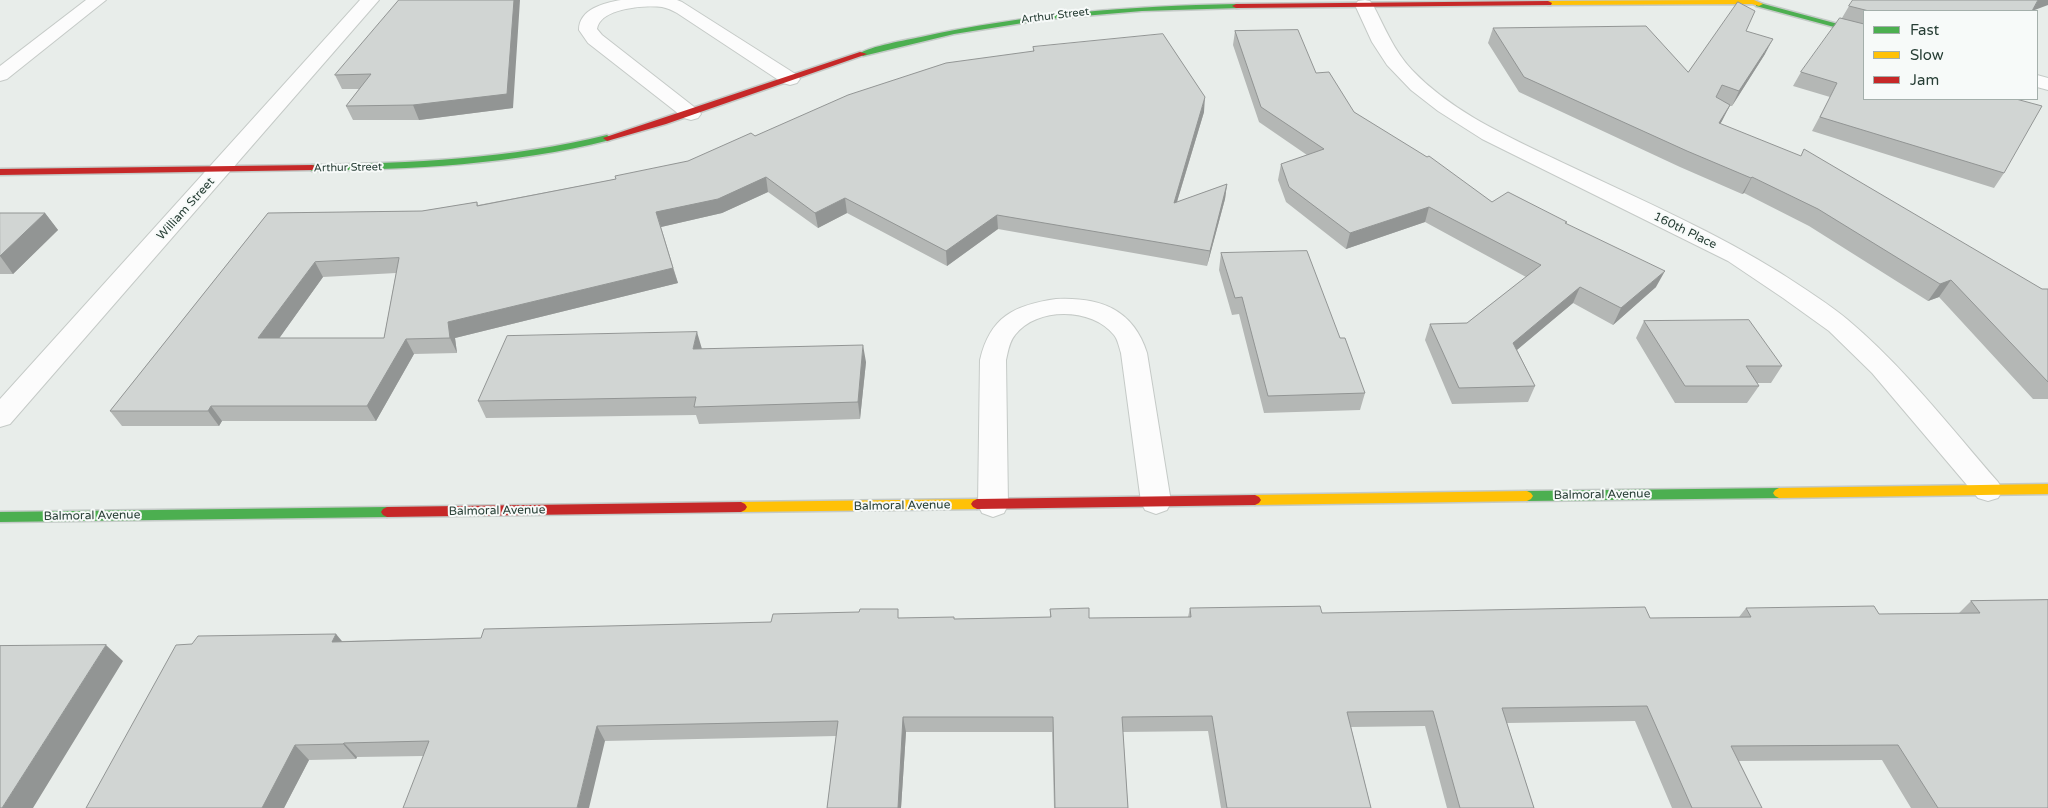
<!DOCTYPE html>
<style>
body{margin:0}
#map{position:relative;width:2048px;height:808px;overflow:hidden;background:#e8edea;font-family:"Varela Round",sans-serif}
canvas{display:block}
.legend{position:absolute;left:1863px;top:10px;width:175px;height:90px;box-sizing:border-box;background:#f7faf9;border:1px solid #a4afab;margin:0;padding:6px 9px;list-style:none;font-size:15px;color:#273e35}
.legend li{display:flex;align-items:center;gap:10px;height:25px}
.legend b{width:25px;border:1px solid #a4afab}
</style>
<div id="map">
<canvas width="2048" height="808"></canvas>
<ul class="legend">
<li><b style="height:6px;background:#4caf50"></b>Fast</li>
<li><b style="height:6px;background:#ffc107"></b>Slow</li>
<li><b style="height:6px;background:#c62828"></b>Jam</li>
</ul>
</div>
<script>
const c = document.querySelector('canvas').getContext('2d');
c.lineJoin = 'round';
function strokePath(path, color, width, dash) {
  c.strokeStyle = color;
  c.lineWidth = width;
  c.lineCap = dash ? 'butt' : 'round';
  c.setLineDash(dash || []);
  c.stroke(path);
}
function paint(path, color) {
  c.fillStyle = color;
  c.fill(path, 'evenodd');
}
function drawText(font, color, halo, rows, align = 'center') {
  c.font = font + ' "Varela Round",sans-serif';
  c.lineWidth = 4;
  c.setLineDash([]);
  c.textBaseline = 'middle';
  c.strokeStyle = halo;
  c.fillStyle = color;
  for (const [text, x, y, turn = 0] of rows) {
    c.save();
    c.translate(x, y);
    c.rotate((+turn || 0) * Math.PI / 180);
    c.textAlign = isNaN(turn) ? turn : align;
    if (halo) c.strokeText(text, 0, 0);
    c.fillText(text, 0, 0);
    c.restore();
  }
}
const lane = new Path2D(`
 M86,0H106L7,79L0,81V66Z`);
const street = new Path2D(`
 M360,0H379L10,424L0,427V399Z
 M621,0H677L682,2L797,75L800,79L797,83L790,85L783,83L677,13C672,10 667,8 662,7C645,5 600,8 597,29L602,35L698,110L701,114L698,118L691,120L684,118L588,43L579,30C579,9 604,3 621,0Z
 M1365,0L1370,1L1373,5C1385,28 1394,51 1412,70C1452,112 1507,136 1559,161C1641,200 1726,236 1802,287C1817,297 1834,308 1848,320C1904,367 1950,427 1998,482L2003,490L1998,498L1988,501L1978,498L1872,373L1829,331L1783,298L1728,261L1482,139L1438,111L1411,90L1387,65L1372,42L1355,5L1358,1Z
 M2037,75L2048,78V90L2037,87Z
 M1056,299C1100,297 1133,309 1147,353L1171,502L1167,510L1156,514L1145,510L1141,502L1121,353C1119,347 1118,340 1114,335C1093,308 1037,306 1015,335C1009,342 1008,352 1006,360L1008,505L1004,513L993,517L982,513L978,505L980,360C990,317 1014,305 1056,299Z`);
const fast = new Path2D(`
 M1756,2L1864,31V35L1756,6Z
 M1236,4H1239V8L1142,11L1048,19L954,34L863,56L859,54C870,46 907,40 921,37C1025,14 1130,6 1236,4Z
 M607,135L611,138L610,140C511,165 414,169 312,171L308,168L312,165C412,163 510,159 607,135Z
 M1779,488L1783,490L1785,493L1783,496L1779,498L1527,501L1523,499L1521,496L1523,493L1527,491Z
 M387,507L391,509L393,512L391,515L387,517L0,522V512Z`);
const slow = new Path2D(`
 M1720,0H1754L1763,4L1759,6L1752,4L1548,5L1544,3L1548,1Z
 M2048,484V494L1779,498L1775,496L1773,493L1775,490L1779,488Z
 M1527,491L1531,493L1533,496L1531,499L1527,501L1255,505L1251,503L1249,500L1251,497L1255,495Z
 M977,499L981,501L983,504L981,507L977,509L741,512L737,510L735,507L737,504L741,502Z`);
const jam = new Path2D(`
 M1548,1L1552,3L1551,5L1236,8L1232,6L1236,4Z
 M860,52L867,54L666,124L607,141L603,138Z
 M312,165L315,166V170L0,175V169Z
 M1255,495L1259,497L1261,500L1259,503L1255,505L977,509L973,507L971,504L973,501L977,499Z
 M741,502L745,504L747,507L745,510L741,512L387,517L383,515L381,512L383,509L387,507Z`);
strokePath(lane, '#c5cac7', 2);
strokePath(street, '#c5cac7', 2);
strokePath(fast, '#c4cac7', 3);
strokePath(slow, '#c4cac7', 3);
strokePath(jam, '#c4cac7', 3);
paint(lane, '#fcfcfc');
paint(street, '#fcfcfc');
paint(fast, '#4caf50');
paint(slow, '#ffc107');
paint(jam, '#c62828');
paint(new Path2D(`
 M399,0L513,108L419,120H353L346,106L359,89H342L335,75Z
 M1849,6L2032,11H1864V99L2004,173L1994,188L1812,131L1830,97L1793,86L1801,72L1842,18Z
 M1493,28L1688,72L1746,31L1765,54L1732,106H1730L1720,124L2042,289H2048V399H2033L1939,297L1928,301L1809,226L1744,193L1742,194L1680,167L1519,92L1488,43Z
 M1235,31L1316,73L1354,112L1492,202L1567,224L1656,287L1613,325L1573,303L1517,350L1535,386L1528,402L1452,404L1425,340L1430,324L1467,323L1526,277L1425,222L1346,249L1286,202L1278,180L1281,164L1307,155L1259,122L1233,45Z
 M1033,47L1204,112L1177,202L1227,184L1225,199L1207,266L998,229L947,266L847,213L818,228L768,192L722,213L661,227L678,283L455,338L457,353L414,354L376,421H222L219,426H122L110,411L268,213L422,211L477,202L478,205L616,179L688,161L755,136L1033,52ZM396,273L384,338H279L323,277Z
 M0,213H45L58,230L13,274H0Z
 M1221,253L1340,338L1365,393L1360,410L1264,413L1239,314L1232,315L1219,270Z
 M1644,321L1782,366L1771,383H1757L1759,386L1747,403H1675L1636,338Z
 M702,349L866,362L860,419L699,424L696,415L486,418L478,401Z
 M2048,600V808H1911L1882,760L1739,761L1762,808H1672L1635,721L1507,723L1534,808H1447L1425,726L1351,727L1371,808H1221L1208,731L1123,732L1128,808H1054L1052,732H906L901,808H827L836,736L605,741L423,756L357,757L356,759L309,760L284,808H86L192,644L336,634L342,641L481,638L771,622L900,618L954,619L1050,617V609L1089,618L1188,617L1190,608L1322,613L1650,618L1739,617L1746,608L1879,614L1959,613L1971,601Z`), '#b4b7b5');
paint(new Path2D(`
 M514,0H520L513,108L419,120L413,105Z
 M2038,0H2048V5L2032,11Z
 M1773,39L1765,54L1732,106L1739,91Z
 M1205,97L1204,112L1172,218L1174,203Z
 M1730,105L1722,121L1711,139L1719,123Z
 M766,177L768,192L722,213L661,227L656,212Z
 M1752,177L1744,193L1742,194L1751,178Z
 M1227,184L1225,199L1207,266L1210,251Z
 M845,198L847,213L818,228L815,213Z
 M1429,207L1425,222L1346,249L1350,233Z
 M45,213L58,230L13,274L0,256Z
 M997,215L998,229L947,266L946,251Z
 M315,262L323,277L268,354L258,338Z
 M673,268L678,283L455,338L457,353L450,338L448,322Z
 M1665,271L1656,287L1613,325L1621,308Z
 M1951,280L1939,297L1928,301L1940,284Z
 M1580,287L1573,303L1506,359L1513,343Z
 M697,332L702,349H693Z
 M406,339L414,354L376,421L367,406Z
 M863,345L866,362L860,419L858,402Z
 M211,406L222,421L219,426L208,411Z
 M336,634L348,649L332,642Z
 M106,645L123,661L33,808H2Z
 M903,717L906,732L901,808H898Z
 M597,726L605,741L589,808H577Z
 M344,743L357,757L356,759L343,744Z
 M295,745L309,760L284,808H262Z`), '#929594');
const building = new Path2D(`
 M399,0H514L507,94L413,105L346,106L371,74L335,75Z
 M1853,0H2038L2032,11H1869L1849,6Z
 M1738,2L1755,11L1746,31L1773,39L1739,91L1722,85L1716,97L1730,105L1719,123L1801,156L1804,149L2042,289H2048V382L1951,280L1940,284L1818,209L1752,177L1751,178L1687,151L1524,77L1493,28L1646,26L1688,72Z
 M1840,18L1864,24V99H2016L2042,106L2004,173L1820,117L1837,83L1801,72Z
 M1298,30L1316,73L1329,72L1354,112L1427,157L1429,156L1492,202L1508,192L1567,222L1565,223L1665,271L1621,308L1580,287L1513,343L1535,386L1459,388L1430,324L1467,323L1541,265L1429,207L1350,233L1289,187L1281,164L1324,149L1261,107L1235,31Z
 M1163,34L1205,97L1174,203L1227,184L1210,251L997,215L946,251L845,198L815,213L766,177L718,199L656,212L673,268L448,322L450,338L406,339L367,406H211L208,411H110L268,213L422,211L477,202V206L616,179L615,176L688,161L751,133L755,136L848,95L946,63L1034,51L1033,47ZM399,258L384,338H258L315,262Z
 M0,213H45L0,256Z
 M1307,251L1340,338H1345L1365,393L1268,396L1242,297L1235,298L1221,253Z
 M1749,320L1782,366H1746L1759,386H1685L1644,321Z
 M697,332L693,349L863,345L858,402L694,407L696,397L478,401L507,336Z
 M2048,600V808H1938L1898,745L1731,746L1762,808H1692L1647,706L1502,708L1534,808H1460L1433,711L1347,712L1371,808H1227L1212,716L1122,717L1128,808H1055L1053,717H903L898,808H827L838,721L597,726L577,808H403L429,741L344,743L343,744L295,745L262,808H86L176,645L192,644L198,636L336,634L332,642L481,638L484,629L771,622L773,614L859,612L860,609H898V618L954,617V619L1051,617L1050,609L1089,608V618L1191,617L1190,608L1320,606L1322,613L1645,607L1650,618L1751,617L1746,608L1874,606L1879,614L1980,613L1971,601Z
 M106,645L2,808H0V646Z`);
paint(building, '#d1d5d3');
strokePath(building, '#929594', 1);
drawText('11px', '#273e35', '#f7faf9', [
 ["Arthur Street",1055,16,-7],
 ["Arthur Street",348,168,-1]
]);
drawText('12px', '#273e35', '#f7faf9', [
 ["William Street",186,209,-48],
 ["160th Place",1685,231,26],
 ["Balmoral Avenue",1602,495,-1],
 ["Balmoral Avenue",902,506,-1],
 ["Balmoral Avenue",497,511,-1],
 ["Balmoral Avenue",92,516,-1]
]);
</script>
